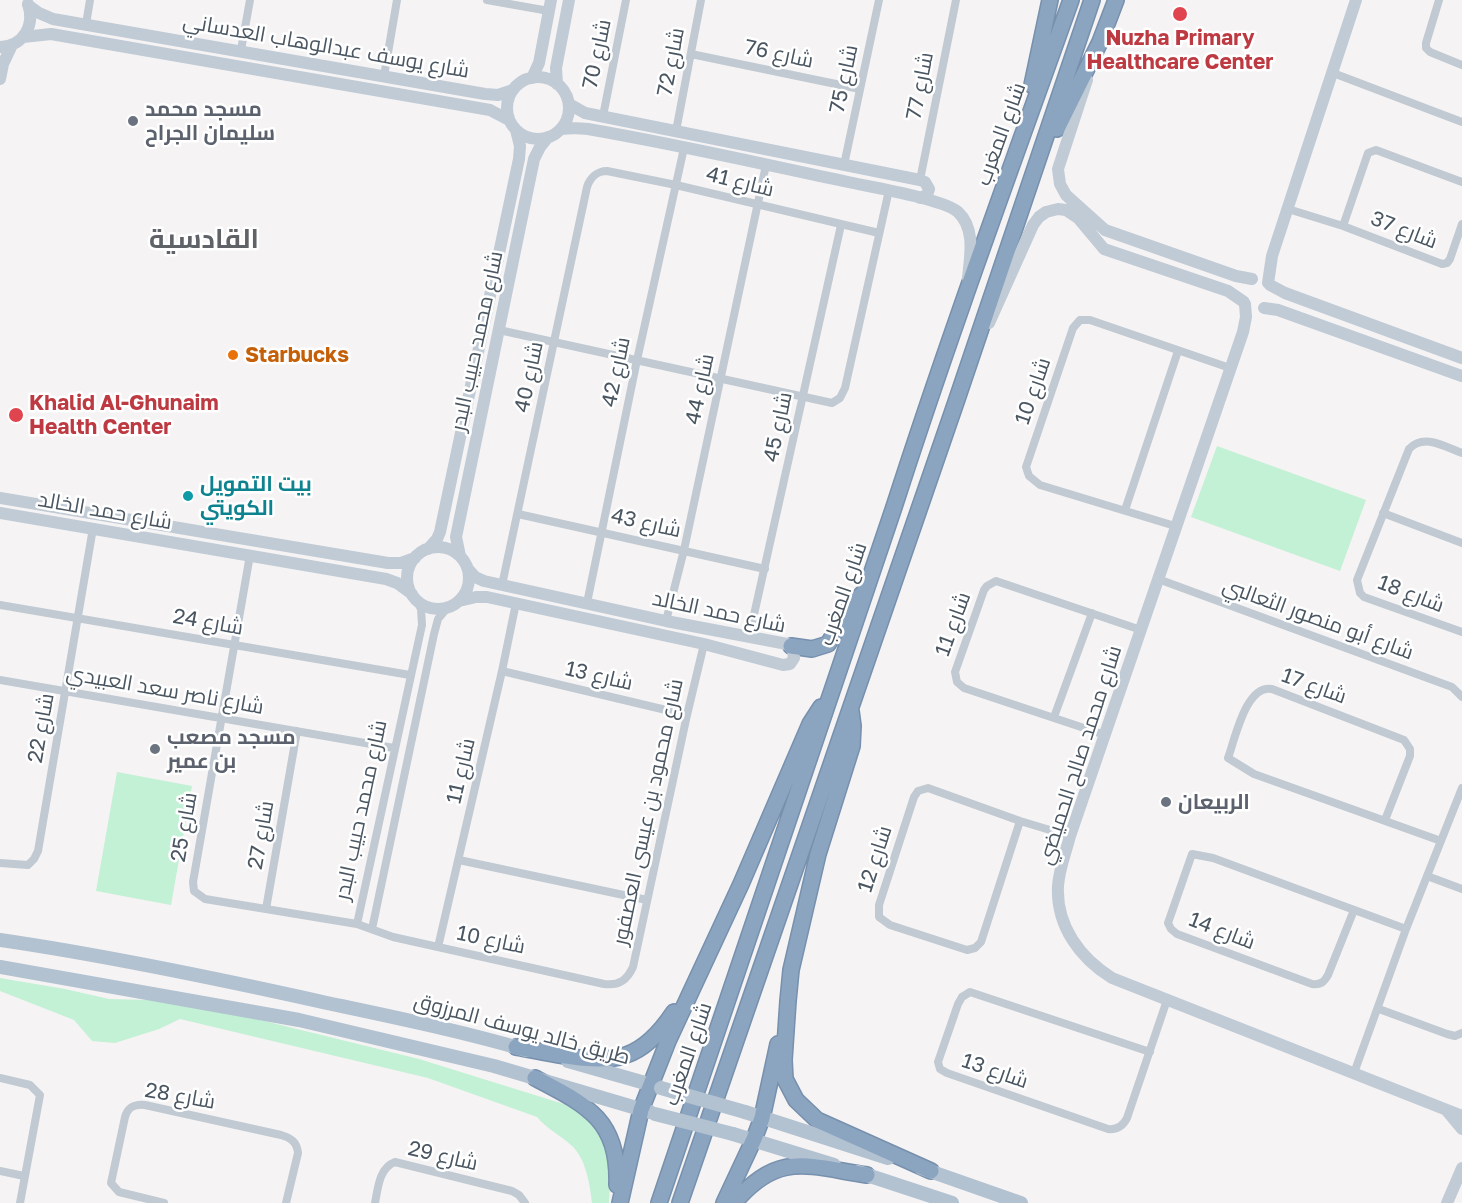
<!DOCTYPE html>
<meta charset="utf-8">
<style>
body{margin:0}
canvas{display:block;background:#f5f3f3}
</style>
<canvas width="1462" height="1203"></canvas>
<script>
const c = document.querySelector('canvas').getContext('2d');
c.lineJoin = 'round';
function paint(path, color) {
  c.fillStyle = color;
  c.fill(path, 'evenodd');
}
function strokePath(path, color, width, dash) {
  c.strokeStyle = color;
  c.lineWidth = width;
  c.lineCap = dash ? 'butt' : 'round';
  c.setLineDash(dash || []);
  c.stroke(path);
}
function drawText(font, color, halo, rows, align = 'center') {
  c.font = font + ' "Golos Text",Cairo,sans-serif';
  c.lineWidth = 5;
  c.setLineDash([]);
  c.textBaseline = 'middle';
  c.strokeStyle = halo;
  c.fillStyle = color;
  for (const [text, x, y, turn = 0] of rows) {
    c.save();
    c.translate(x, y);
    c.rotate((+turn || 0) * Math.PI / 180);
    c.textAlign = isNaN(turn) ? turn : align;
    if (halo) c.strokeText(text, 0, 0);
    c.fillText(text, 0, 0);
    c.restore();
  }
}
paint(new Path2D(`
 M1217,446L1366,500L1340,571L1191,517Z
 M117,772L192,786L171,905L96,891Z
 M0,978L65,989L109,999L150,1000L232,1013L419,1059L570,1106L596,1120L612,1142L609,1203H592C590,1185 586,1158 571,1145C560,1135 547,1129 537,1117L428,1078L180,1019L159,1029L115,1043L92,1041L74,1020L0,991Z`), '#c3f1d5');
const highway = new Path2D(`
 M1032,85L1050,0
 M1057,129L1100,42L1116,0
 M791,646L812,649L828,644L850,608L863,593
 M851,711L853,726L852,746L818,854L791,970L788,1001L784,1060L785,1079L796,1100L817,1120L931,1171
 M516,1047C547,1052 596,1066 626,1055C647,1048 662,1030 674,1012
 M535,1078C587,1105 619,1120 617,1185
 M620,1203L641,1110L668,1041L741,884L810,724L821,707
 M659,1203C739,971 817,739 894,507C949,336 1011,168 1071,0
 M680,1203L956,402L1092,0
 M724,1203L754,1139L762,1118L778,1044
 M734,1203C778,1151 807,1166 867,1175`);
strokePath(highway, '#7690ad', 18);
strokePath(new Path2D(`
 M487,0L549,11
 M1439,0L1426,43V48L1430,52L1462,65
 M86,24L90,0
 M241,50L250,0
 M691,54L860,89
 M1333,73L1462,122
 M384,76L397,0
 M603,116L626,0
 M676,131L701,0
 M844,165L879,0
 M920,180L956,0
 M1288,209L1343,226L1442,264L1447,263L1450,259L1462,224
 M1343,226L1368,153L1376,150L1462,182
 M499,330L832,403L840,398L845,388L889,190
 M1462,453C1445,447 1424,433 1409,449L1357,580L1360,593L1364,597L1462,632
 M1125,510L1178,351
 M1383,513L1462,543
 M518,514L765,569
 M1175,526L1040,485L1029,476L1026,467L1073,328L1080,320H1090L1230,368
 M250,555L193,882L194,891L205,899L357,924L393,937L604,984C619,986 627,980 633,967L687,715L704,644
 M1158,579L1452,687L1462,697
 M502,585L587,187C590,178 597,171 607,171L676,185L879,233
 M587,603L637,360L684,148
 M0,605L410,675
 M666,621L684,550L766,165
 M749,637L841,225
 M502,671L687,715
 M0,680L394,748
 M1054,717L1092,613
 M1105,735L964,688L957,682L955,672L984,590L987,586L996,581L1141,630
 M1385,820L1410,756V749L1404,740L1272,689C1246,684 1235,739 1228,758L1254,774L1441,841
 M1020,821L981,942L975,948L967,950L890,925L879,917V905L914,797L918,791L928,788L1020,821L1070,836
 M459,860L647,900
 M0,863L28,865L34,859L38,851L93,528
 M1427,876L1462,889
 M266,909L297,731
 M1354,910L1328,975C1324,982 1321,985 1312,984L1177,934L1171,929L1168,923L1192,854L1213,858L1406,929
 M357,924L422,625L421,609L416,599
 M372,929L434,634L438,619L448,607
 M438,947L502,671L516,603
 M1379,1009L1447,1034L1455,1036L1462,1033
 M1150,1052L970,992L962,997L958,1004L938,1062L940,1069L947,1073L1108,1129C1117,1130 1123,1126 1127,1118L1167,1000
 M1354,1073L1406,929L1462,788
 M0,1078L30,1085L40,1095L20,1203
 M0,1171L24,1176
 M164,1203L119,1192L111,1183L125,1117C128,1107 134,1104 145,1105L281,1135C291,1138 297,1142 298,1153L286,1203
 M375,1203C378,1188 379,1168 395,1162L512,1191L519,1195L525,1203`), '#c1cad2', 8);
strokePath(new Path2D(`
 M28,5L39,13L53,19L485,94L498,95L513,90
 M23,37L51,34L490,110L509,120
 M0,47C24,46 35,25 28,4
 M507 108a31 31 0 1 1 62 0a31 31 0 1 1-62 0Z
 M532,78L539,63L551,0
 M0,79L3,64L12,45
 M1087,80L1058,169L1060,184L1066,195L1105,230L1236,276L1252,279
 M557,84L556,68L569,0
 M569,104L585,113L920,180L925,182L929,189L927,195L920,198
 M561,129C570,128 579,128 588,129C676,144 762,164 848,182C871,187 944,199 958,212C976,229 970,256 968,278
 M1268,283L1272,256L1356,0
 M1270,285L1285,293L1462,358
 M1245,304L1246,317L1243,332L1070,836C1066,852 1059,869 1058,886C1056,926 1080,958 1112,978L1462,1116
 M1264,308L1278,310L1462,376
 M989,323L1033,225L1039,217L1046,212L1058,209L1066,210L1078,218L1104,249L1228,291L1244,302
 M0,498L388,563H401L415,558
 M0,513L386,579L397,583L412,594
 M407 578a31 31 0 1 1 62 0a31 31 0 1 1-62 0Z
 M428,549L437,539L440,532L519,159L520,146L516,130
 M460,556L456,537L534,159L540,147L548,137
 M459,601L476,597H487L704,644L783,665L790,664L794,658L793,650L787,644L666,621L484,581L475,577L468,569
 M1447,1111L1462,1129
 M1447,1203L1462,1168`), '#c1cbd6', 12);
strokePath(new Path2D(`
 M0,940C110,956 219,979 327,1003C393,1017 461,1031 526,1050
 M0,967L299,1020L494,1066L650,1112
 M568,1061L659,1087
 M745,1112L888,1158
 M733,1134L834,1165
 M921,1168L1021,1203
 M858,1172L952,1203`), '#b3c2d1', 14);
strokePath(highway, '#8ba5c1', 15);
strokePath(new Path2D(`
 M661,1088L745,1112
 M655,1114L733,1134`), '#b3c2d1', 14);
for (const [x, y, r, color] of [
 [1180,14,8,"#e0444e"],
 [133,121,6,"#6b7280"],
 [233,355,6,"#e8710a"],
 [16,415,8,"#e0444e"],
 [188,496,6,"#0f9aa8"],
 [155,749,6,"#6b7280"],
 [1166,802,6,"#6b7280"]
]) {
  const dot = new Path2D();
  dot.arc(x, y, r, 0, 2 * Math.PI);
  c.fillStyle = color;
  c.fill(dot);
  strokePath(dot, '#fff', 2);
}
drawText('bold 21px', '#be3a42', '#fff', [
 ["Nuzha Primary",1180,38],
 ["Healthcare Center",1180,62],
 ["Khalid Al-Ghunaim",29,403,"left"],
 ["Health Center",29,427,"left"]
]);
drawText('21px', '#4a5661', '#fff', [
 ["شارع يوسف عبدالوهاب العدساني",326,46,10],
 ["شارع 70",597,54,-78],
 ["شارع 76",779,54,12],
 ["شارع 72",671,62,-79],
 ["شارع 75",844,79,-78],
 ["شارع 77",920,86,-79],
 ["شارع المغرب",1001,134,-70],
 ["شارع 41",740,182,14],
 ["شارع 37",1404,230,21],
 ["شارع محمد حبيب البدر",477,341,-78],
 ["شارع 42",616,372,-78],
 ["شارع 40",529,377,-78],
 ["شارع 44",700,389,-78],
 ["شارع 10",1033,391,-71],
 ["شارع 45",778,427,-78],
 ["شارع حمد الخالد",105,511,10],
 ["شارع 43",646,523,13],
 ["شارع المغرب",843,594,-71],
 ["شارع 18",1411,594,21],
 ["شارع حمد الخالد",719,612,12],
 ["شارع أبو منصور الثعالبي",1318,619,20],
 ["شارع 24",208,622,10],
 ["شارع 11",953,624,-70],
 ["شارع 13",599,676,13],
 ["شارع 17",1314,686,20],
 ["شارع ناصر سعد العبيدي",165,690,10],
 ["شارع 22",41,728,-80],
 ["شارع محمد صالح الحميضي",1080,755,-72],
 ["شارع 11",461,771,-77],
 ["شارع محمد حبيب البدر",361,810,-78],
 ["شارع محمود بن عيسى العصفور",648,812,-78],
 ["شارع 25",184,827,-80],
 ["شارع 27",261,835,-80],
 ["شارع 12",875,859,-72],
 ["شارع 14",1222,931,21],
 ["شارع 10",491,940,12],
 ["طريق خالد يوسف المرزوق",522,1029,15],
 ["شارع المغرب",688,1054,-71],
 ["شارع 13",995,1071,19],
 ["شارع 28",180,1096,10],
 ["شارع 29",443,1156,13]
]);
drawText('bold 21px', '#5b616d', '#fff', [
 ["مسجد محمد",145,109],
 ["سليمان الجراح",145,133],
 ["مسجد مصعب",167,737],
 ["بن عمير",167,761],
 ["الربيعان",1178,802]
], 'left');
drawText('bold 21px', '#c56008', '#fff', [
 ["Starbucks",245,355]
], 'left');
drawText('bold 21px', '#0d838f', '#fff', [
 ["بيت التمويل",200,484],
 ["الكويتي",200,508]
], 'left');
drawText('bold 27px', '#5f6368', '#fff', [
 ["القادسية",204,239]
]);
</script>
